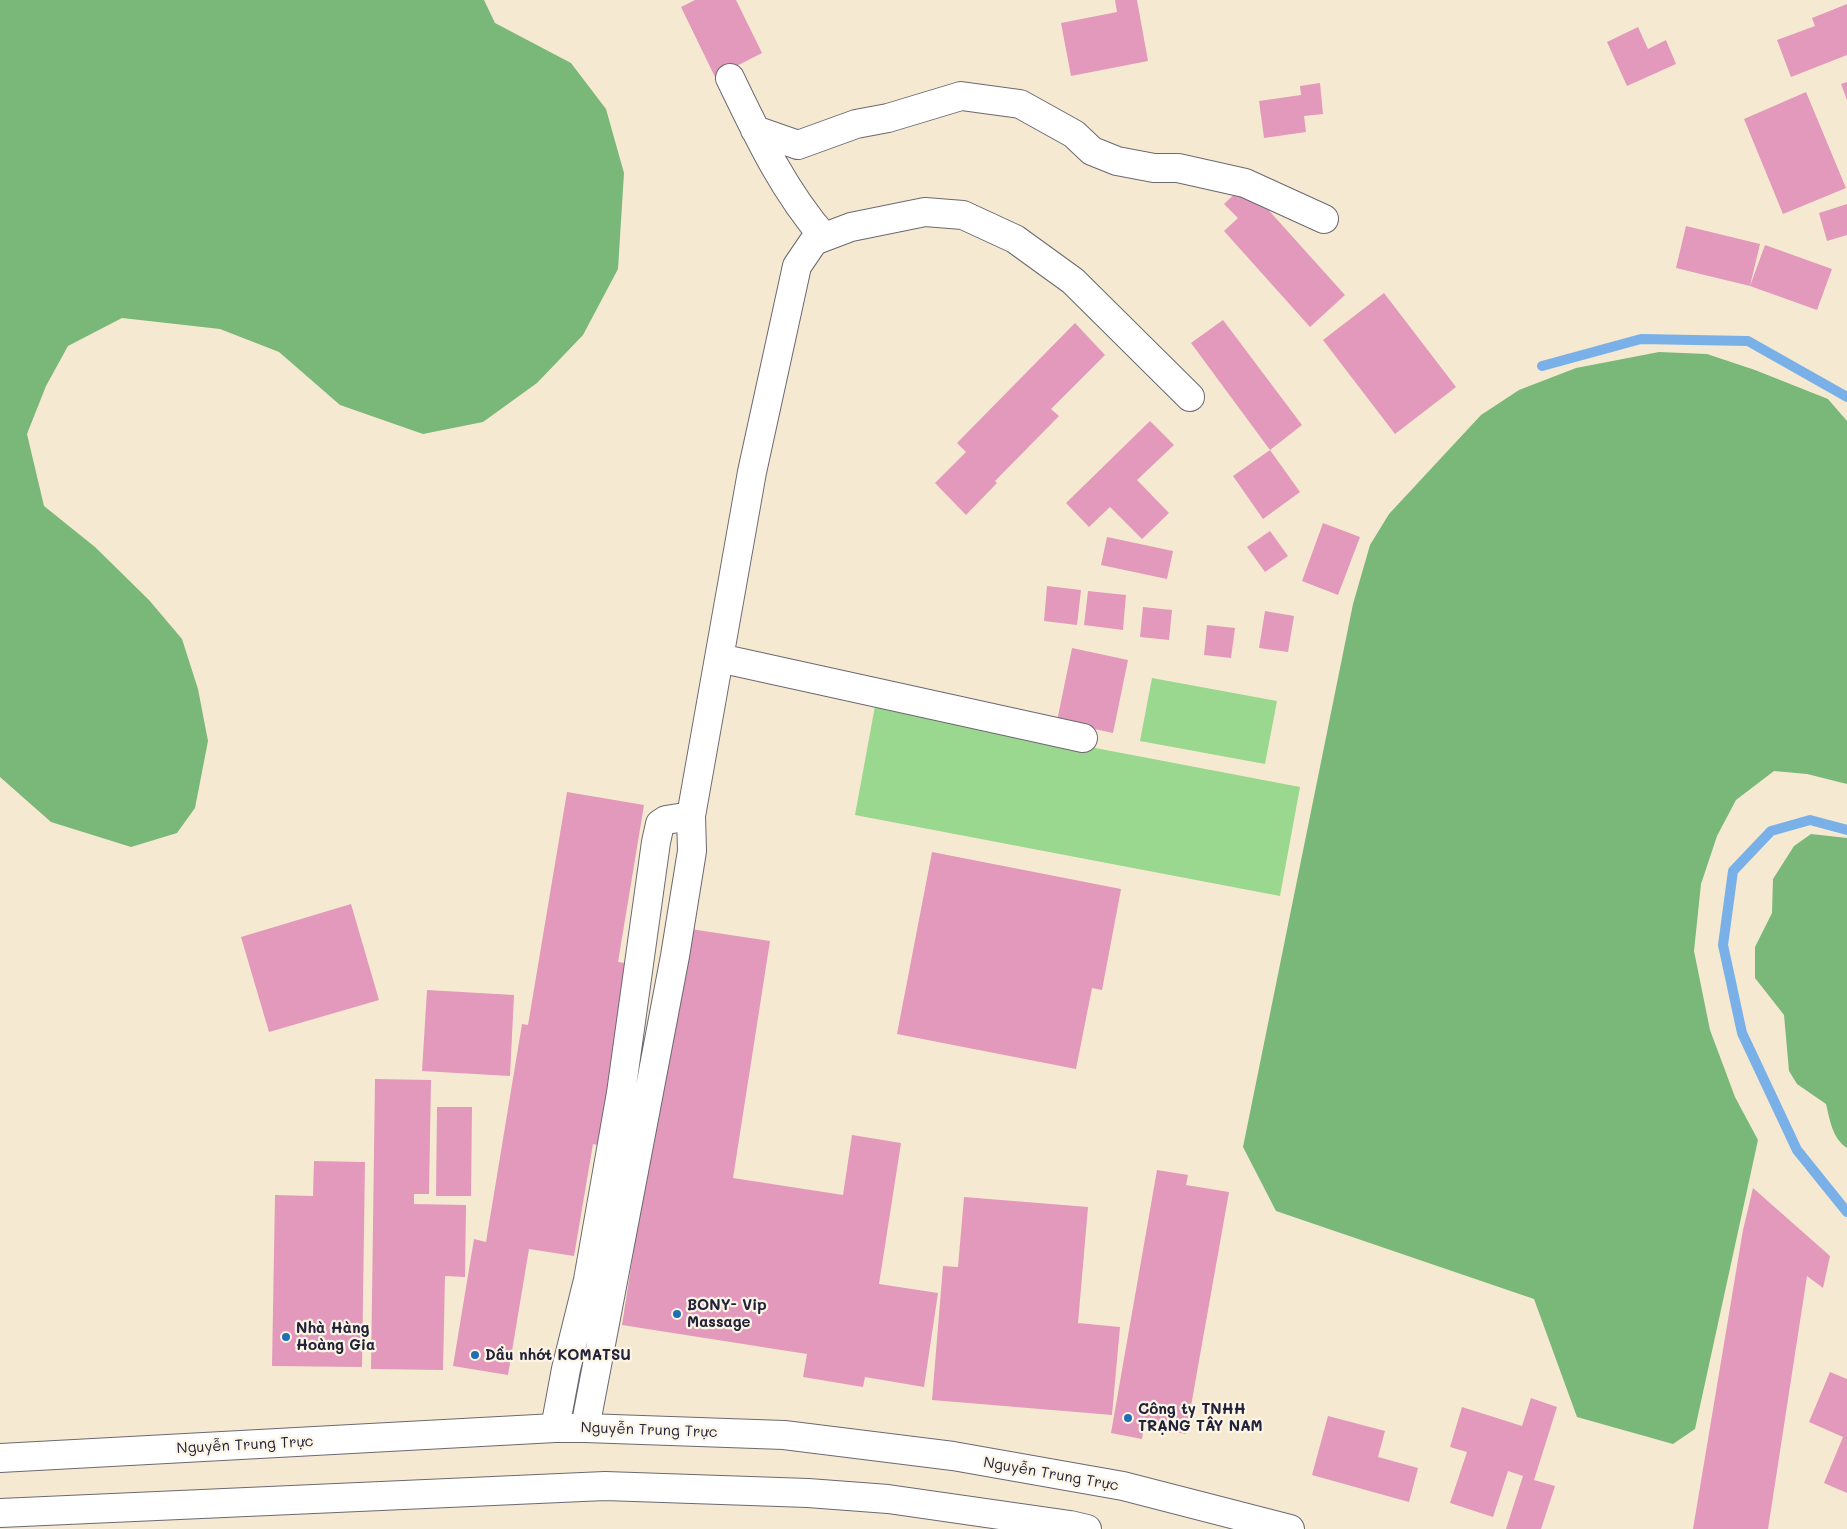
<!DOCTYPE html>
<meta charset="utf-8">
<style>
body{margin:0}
canvas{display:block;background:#f6e9d1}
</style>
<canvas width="1847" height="1529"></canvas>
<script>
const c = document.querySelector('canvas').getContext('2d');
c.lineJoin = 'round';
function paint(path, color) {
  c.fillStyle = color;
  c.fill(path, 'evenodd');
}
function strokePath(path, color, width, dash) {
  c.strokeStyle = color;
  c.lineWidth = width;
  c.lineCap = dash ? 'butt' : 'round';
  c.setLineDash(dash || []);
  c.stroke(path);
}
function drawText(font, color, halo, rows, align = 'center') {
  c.font = font + ' Mali,sans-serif';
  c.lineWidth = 4.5;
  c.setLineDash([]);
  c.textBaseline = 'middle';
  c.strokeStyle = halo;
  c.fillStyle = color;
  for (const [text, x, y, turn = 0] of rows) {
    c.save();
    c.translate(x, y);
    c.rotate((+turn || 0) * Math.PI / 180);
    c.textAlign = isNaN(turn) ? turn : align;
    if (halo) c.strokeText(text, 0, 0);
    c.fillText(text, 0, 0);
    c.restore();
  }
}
paint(new Path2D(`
 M1152,678L1277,701L1265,764L1140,741Z
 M875,706L1300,787L1280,896L855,815Z`), '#99d88e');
paint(new Path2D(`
 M0,0H484L495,23L571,63L606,109L624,173L618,269L583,335L537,383L483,422L423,434L340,405L279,352L220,329L122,318L68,346L46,386L27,434L44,506L95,547L149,600L182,639L198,689L208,741L195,808L177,833L131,847L51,822L0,777Z
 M1659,352L1707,354L1755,370L1828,399L1847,421V784L1807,774L1774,771L1736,800L1717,836L1701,884L1694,951L1710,1030L1735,1097L1758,1140L1695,1429L1673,1444L1577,1417L1534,1299L1276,1211L1243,1147L1353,604L1370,545L1389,514L1481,415L1519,390L1576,368Z
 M1811,834L1847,838V1148C1832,1138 1830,1120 1826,1104L1797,1084L1789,1071L1784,1015L1755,978V947L1772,913L1773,879L1794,846Z`), '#7ab879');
strokePath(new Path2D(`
 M1542,366L1641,339L1748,341L1847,397
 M1847,830L1810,820L1771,831L1733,871L1723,945L1742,1033L1797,1150L1847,1212`), '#79b0e8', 10);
paint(new Path2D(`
 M695,0H736L762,53L715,77L681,7Z
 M1115,0H1137L1148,61L1071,76L1061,23L1117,12Z
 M1847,4V55L1791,77L1777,40L1815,26L1812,18Z
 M1638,27L1648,49L1666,40L1676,64L1627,86L1607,42Z
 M1847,82V100L1841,84Z
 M1320,83L1323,114L1304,116L1306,132L1264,138L1259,101L1301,95L1300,86Z
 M1806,92L1846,188L1783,214L1744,119Z
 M1245,184L1345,295L1310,327L1224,231L1238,218L1224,204Z
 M1847,204V235L1827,241L1819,213Z
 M1686,226L1760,244L1750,286L1765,245L1832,269L1817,310L1750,286L1676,268Z
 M1384,293L1456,387L1395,434L1323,340Z
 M1223,320L1302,425L1270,450L1191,343Z
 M1075,323L1105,355L1051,409L1059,416L995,481L997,483L966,515L935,483L966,452L957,443Z
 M1150,421L1174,445L1137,480L1169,513L1142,539L1110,507L1089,527L1066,503Z
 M1270,450L1300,492L1263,519L1233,476Z
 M1323,523L1360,537L1338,595L1302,581Z
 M1270,531L1288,556L1265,572L1247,547Z
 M1107,537L1173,551L1167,579L1101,565Z
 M1047,586L1081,590L1077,625L1044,621Z
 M1088,591L1126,595L1123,630L1084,625Z
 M1143,607L1172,610L1169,640L1140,637Z
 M1265,611L1294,616L1288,652L1259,648Z
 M1207,625L1235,628L1231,658L1204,655Z
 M1072,648L1128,660L1113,733L1057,721Z
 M567,792L644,805L618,962L632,964L602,1146L593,1144L574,1256L529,1249L508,1375L453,1366L474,1239L486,1242L522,1024L528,1025Z
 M932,852L1121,889L1102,990L1092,988L1076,1069L897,1034Z
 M351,904L379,1000L269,1032L241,937Z
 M684,928L770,941L733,1178L843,1195L852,1135L901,1143L879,1284L938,1293L924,1387L865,1377L863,1387L803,1377L807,1354L622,1325Z
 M427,990L514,995L510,1076L422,1071Z
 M375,1079L431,1080L429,1194H414V1204L466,1205L465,1277L445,1276L443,1370L371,1369Z
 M437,1107H472L471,1196H436Z
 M314,1161L365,1162L362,1367L272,1366L275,1195L313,1196Z
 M1157,1170L1188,1175L1186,1185L1229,1192L1186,1434L1144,1426L1142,1439L1111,1433Z
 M1753,1188L1830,1256L1823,1288L1807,1276L1768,1529H1693L1743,1230Z
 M964,1197L1088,1207L1078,1323L1120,1327L1112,1415L932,1400L943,1266L958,1267Z
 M1830,1372L1847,1379V1493L1824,1483L1843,1437L1809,1422Z
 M1531,1398L1557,1407L1534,1480L1555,1486L1541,1529H1506L1523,1476L1508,1471L1493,1517L1450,1503L1467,1452L1450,1447L1462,1407L1522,1426Z
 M1328,1416L1385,1431L1378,1457L1418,1468L1409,1502L1312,1475Z`), '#e399bb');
const minor = new Path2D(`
 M730,78C757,134 783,190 824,237
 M755,130L798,145L856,124L888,118L961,96L1020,104L1074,134L1092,151L1117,161L1154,168H1178L1245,183L1324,219
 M719,658L1083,738
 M691,816L752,472L797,266L814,241L851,227L925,212L963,215L1015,239L1073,281L1190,397
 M555,1428L566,1369L588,1280L621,1093L656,842L660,824L666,820L691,816L692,851L675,956L585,1428`);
const major = new Path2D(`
 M0,1458L555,1428H585L784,1435L953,1456L1123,1486L1290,1529
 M0,1513L605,1486L808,1493L888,1499L1070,1525L1087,1529`);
strokePath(minor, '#6c6870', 30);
strokePath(major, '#6c6870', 30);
strokePath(minor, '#fff', 28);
strokePath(major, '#fff', 28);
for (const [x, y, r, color] of [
 [677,1314,5,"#1f6fb2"],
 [286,1337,5,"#1f6fb2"],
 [475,1355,5,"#1f6fb2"],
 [1128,1418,5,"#1f6fb2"]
]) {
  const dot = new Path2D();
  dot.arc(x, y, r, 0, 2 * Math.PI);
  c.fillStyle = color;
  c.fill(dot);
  strokePath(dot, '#fcf5e5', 2);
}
drawText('bold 15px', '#22223b', '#fcf5e5', [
 ["BONY- Vip",687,1305],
 ["Massage",687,1322],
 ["Nhà Hàng",296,1328],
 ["Hoàng Gia",296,1345],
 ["Dầu nhớt KOMATSU",485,1355],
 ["Công ty TNHH",1138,1409],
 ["TRẠNG TÂY NAM",1138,1426]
], 'left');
drawText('15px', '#22223b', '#fcf5e5', [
 ["Nguyễn Trung Trực",649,1430,2],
 ["Nguyễn Trung Trực",245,1445,-3],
 ["Nguyễn Trung Trực",1051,1474,10]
]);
</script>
